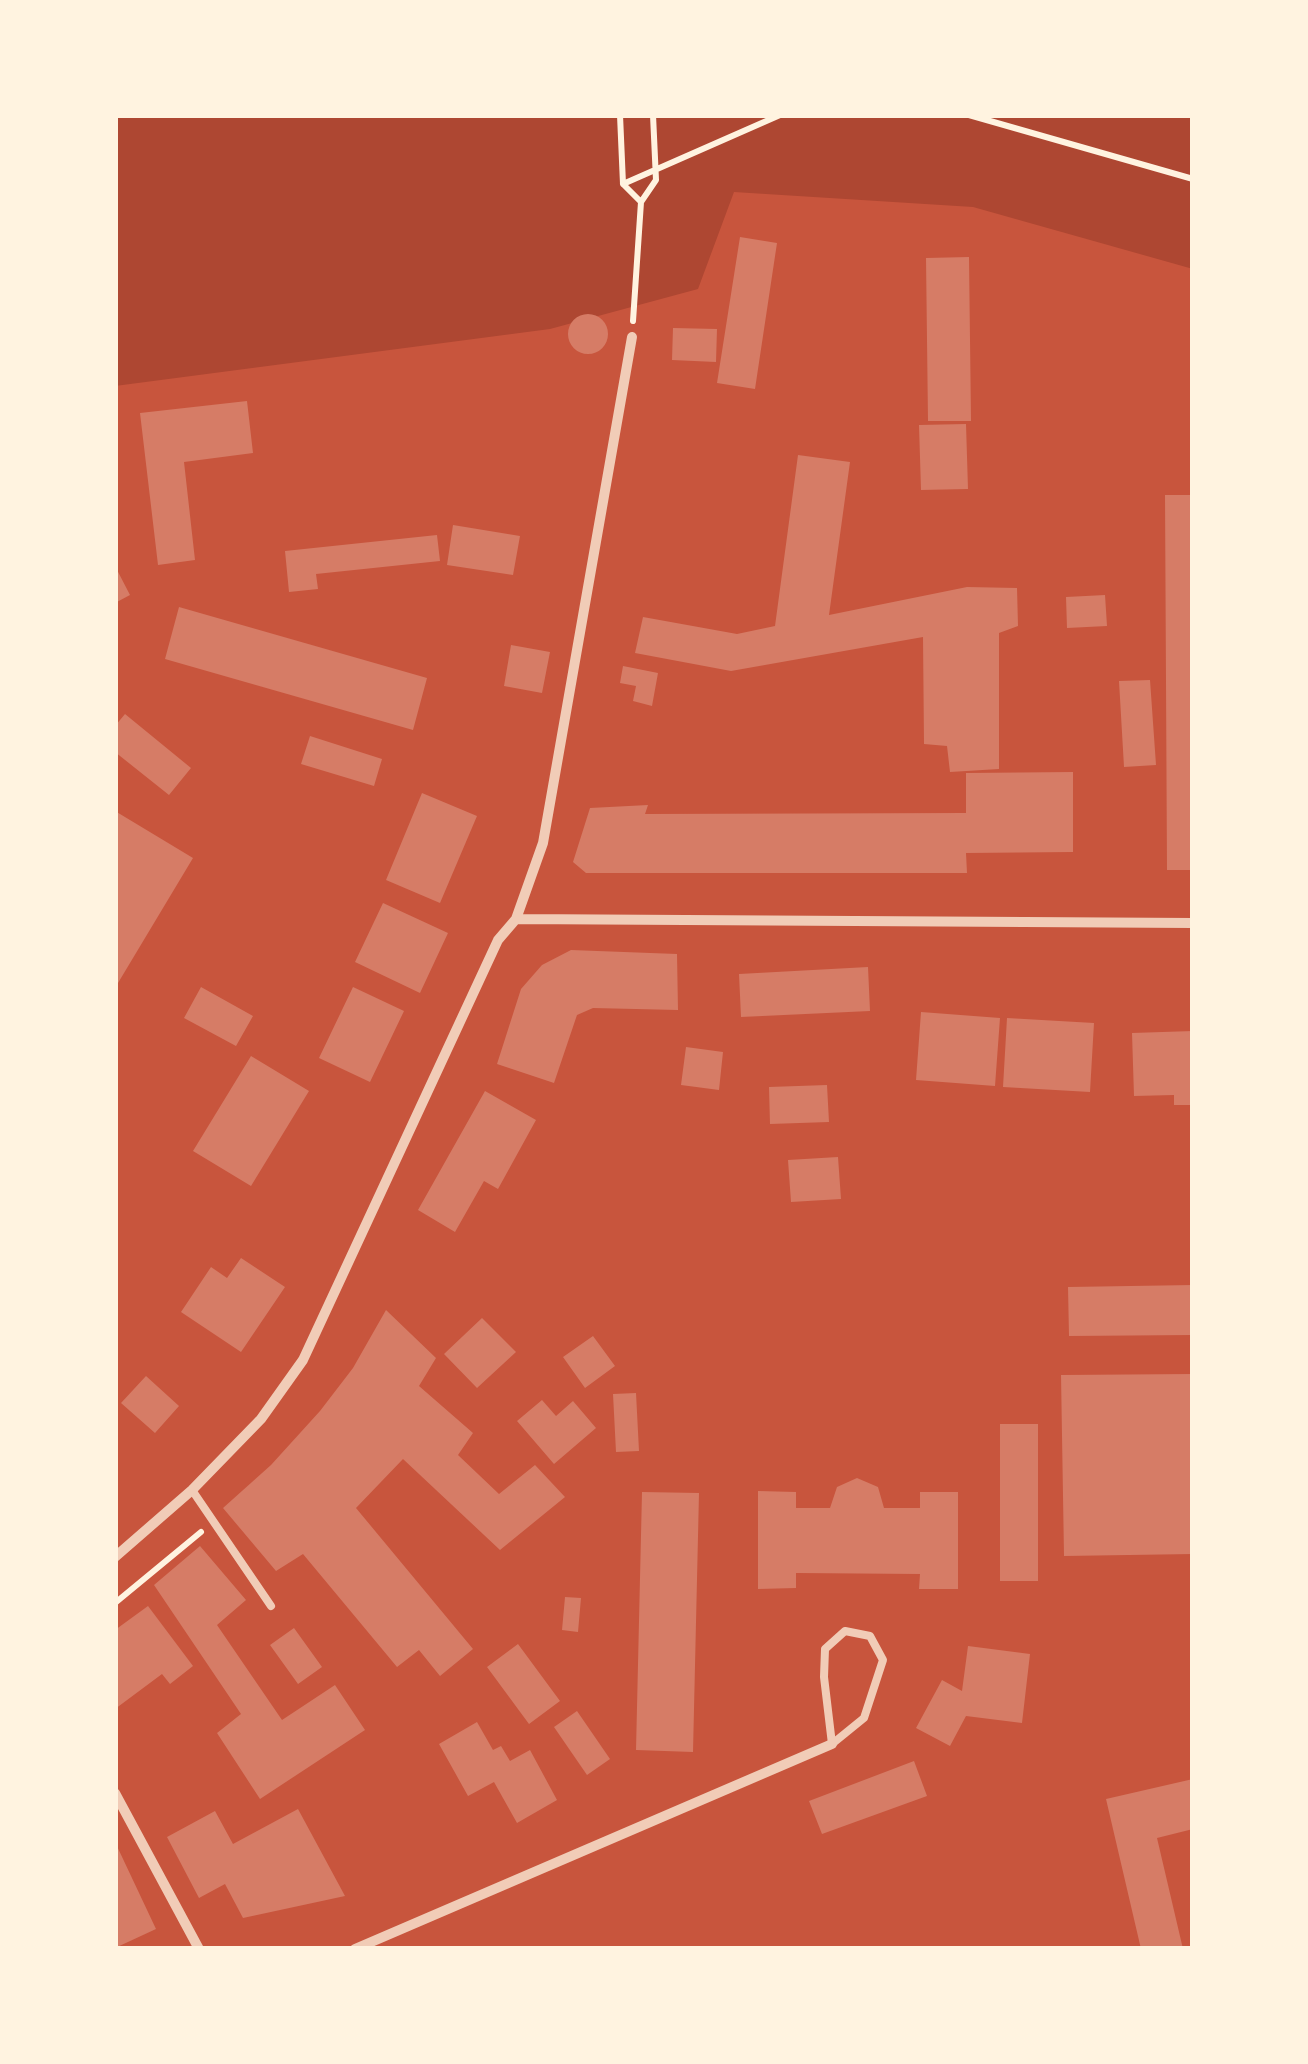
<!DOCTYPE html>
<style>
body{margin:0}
#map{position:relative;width:1308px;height:2064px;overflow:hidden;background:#c8553d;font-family:"Roboto Condensed",sans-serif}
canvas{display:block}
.frame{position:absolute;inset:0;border:118px solid #fff3e0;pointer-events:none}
</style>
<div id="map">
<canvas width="1308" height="2064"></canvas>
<div class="frame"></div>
</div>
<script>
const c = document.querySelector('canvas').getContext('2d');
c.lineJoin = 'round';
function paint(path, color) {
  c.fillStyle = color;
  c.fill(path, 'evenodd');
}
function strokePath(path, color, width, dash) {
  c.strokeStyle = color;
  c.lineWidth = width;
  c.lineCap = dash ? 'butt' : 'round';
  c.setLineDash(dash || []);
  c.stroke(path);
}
paint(new Path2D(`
 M115,115H1193V269L973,207L734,192L698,289L550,329L115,386Z`), '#ae4732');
paint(new Path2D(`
 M740,237L777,243L755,389L717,383Z
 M969,257L971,421H928L926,258Z
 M568 334a20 20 0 1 1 40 0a20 20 0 1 1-40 0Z
 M673,328L717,329L716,362L672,360Z
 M247,401L253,453L184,462L195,560L158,565L140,413Z
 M966,424L968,489L921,490L919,425Z
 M798,455L850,462L829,615L967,587L1017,588L1018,626L999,633V769L950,772L947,746L924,744L923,637L731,671L635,653L643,617L737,634L775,626Z
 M1165,495H1193V870H1167Z
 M453,525L520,536L513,575L447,565Z
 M437,535L440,561L316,574L318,589L289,592L285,551Z
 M115,566L130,595L115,603Z
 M1105,595L1107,626L1067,628L1066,597Z
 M179,607L427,678L413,730L165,659Z
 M511,645L550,652L542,693L504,686Z
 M623,666L658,673L652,706L633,701L636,686L620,683Z
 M1150,680L1156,765L1124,767L1119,681Z
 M125,714L191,768L169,795L115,752V726Z
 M310,736L382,759L374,786L301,764Z
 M1073,772V852L966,853L967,873H586L573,862L590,808L648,805L645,814L966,813V773Z
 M422,793L477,816L440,903L386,880Z
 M115,811L193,858L115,988Z
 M383,903L448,933L420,993L355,962Z
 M571,950L677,954L678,1010L593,1008L577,1015L554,1083L497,1064L521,989L542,965Z
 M868,967L870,1011L741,1017L739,974Z
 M201,987L253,1016L236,1046L184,1018Z
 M353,987L404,1011L370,1082L319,1058Z
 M921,1012L1000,1018L995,1086L916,1080Z
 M1007,1018L1094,1023L1090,1092L1003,1087Z
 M1193,1031V1105H1174V1095L1134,1096L1132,1033Z
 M686,1047L723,1052L719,1090L681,1085Z
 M251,1056L309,1091L251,1186L193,1151Z
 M827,1085L829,1122L770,1124L769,1087Z
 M485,1091L536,1120L498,1189L484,1181L455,1232L418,1210Z
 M838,1157L841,1199L791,1202L788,1160Z
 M241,1258L285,1287L241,1352L181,1312L211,1267L227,1278Z
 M1193,1285V1335L1069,1336L1068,1287Z
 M386,1310L436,1358L419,1386L473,1433L458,1455L499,1494L535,1465L565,1497L500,1550L403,1459L356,1508L473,1649L440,1676L419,1650L397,1667L303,1554L276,1571L223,1508L271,1465L320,1411L353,1368Z
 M482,1318L516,1352L477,1388L444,1354Z
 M593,1336L615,1366L585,1388L563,1357Z
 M1193,1374V1554L1064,1556L1061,1375Z
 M146,1376L179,1406L155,1433L121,1403Z
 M636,1393L639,1451L616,1452L613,1394Z
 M542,1400L556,1416L573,1401L596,1428L554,1464L517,1421Z
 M1000,1424H1038V1581H1000Z
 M857,1478L878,1487L884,1508H920V1492H958V1589H919L920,1574L796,1573V1588L758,1589V1491L796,1492V1508H830L837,1487Z
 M642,1492L699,1493L693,1752L636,1750Z
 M200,1546L246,1600L217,1625L282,1720L335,1685L365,1730L260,1799L217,1733L241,1714L154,1585Z
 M565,1597L581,1598L578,1632L562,1630Z
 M148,1606L193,1666L170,1684L162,1674L115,1709V1630Z
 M294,1628L322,1667L298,1684L270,1645Z
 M518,1644L560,1701L529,1724L487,1667Z
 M968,1646L1030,1654L1022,1723L966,1716L950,1746L916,1728L942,1680L962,1691Z
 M577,1711L610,1759L587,1775L554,1727Z
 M477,1722L493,1750L501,1746L510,1761L530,1750L557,1800L517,1823L494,1782L468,1796L439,1744Z
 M914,1761L927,1796L822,1834L809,1801Z
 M1193,1779V1829L1157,1838L1183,1949H1141L1106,1799Z
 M298,1809L345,1896L243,1918L225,1884L199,1898L167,1837L215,1811L233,1844Z
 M115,1842L156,1929L115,1948Z`), '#d67c66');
strokePath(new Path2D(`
 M620,115L623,184L641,202L633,321
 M969,115L1193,179
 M623,184L780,115
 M641,202L656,180L653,115
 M115,1603L201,1532`), '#fff3e0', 6);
strokePath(new Path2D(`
 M192,1490L271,1606
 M845,1631L870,1636L883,1660L864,1718L832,1744L824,1677L825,1649Z`), '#f1ccb7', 8);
strokePath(new Path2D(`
 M516,919L1193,923
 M115,1557L192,1490L261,1419L303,1360L498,940L516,919L543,843L632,337
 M115,1793L199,1949
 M355,1949L832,1744`), '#f1ccb7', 10);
</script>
